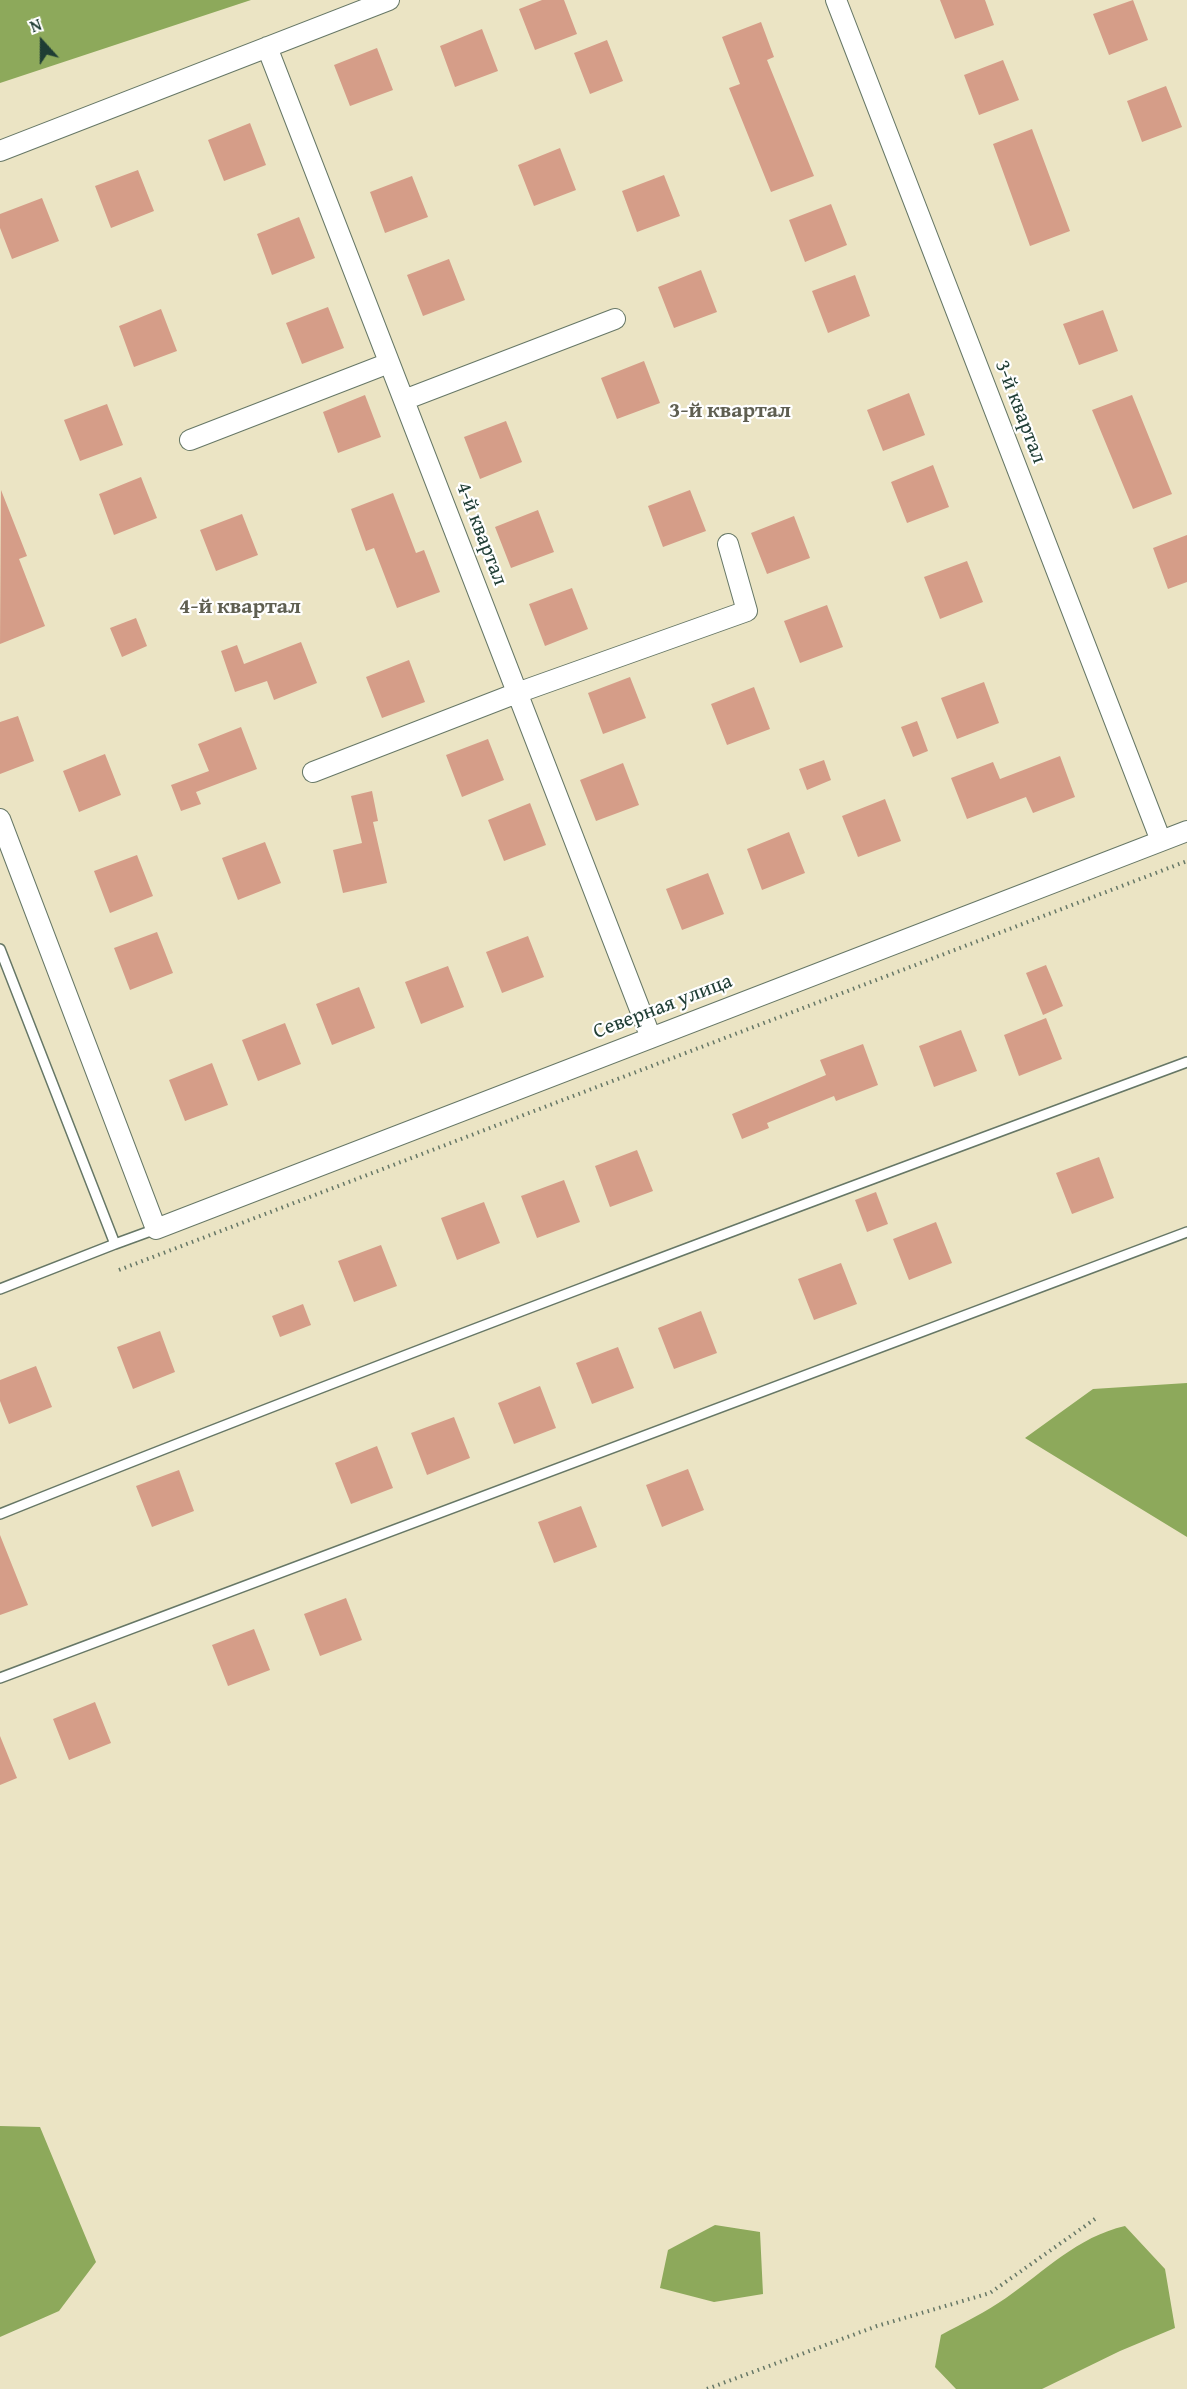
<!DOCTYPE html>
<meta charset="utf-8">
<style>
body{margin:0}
#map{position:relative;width:1187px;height:2389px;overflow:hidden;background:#ebe4c4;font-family:"Gentium Book Plus",serif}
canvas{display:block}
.north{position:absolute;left:12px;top:12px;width:60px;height:60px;-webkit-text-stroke:4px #fff;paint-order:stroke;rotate:339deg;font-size:16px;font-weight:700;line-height:24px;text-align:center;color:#1f3d34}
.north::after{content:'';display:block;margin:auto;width:21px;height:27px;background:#1f3d34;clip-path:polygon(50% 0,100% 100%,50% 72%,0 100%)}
</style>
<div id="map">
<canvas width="1187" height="2389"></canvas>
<div class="north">N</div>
</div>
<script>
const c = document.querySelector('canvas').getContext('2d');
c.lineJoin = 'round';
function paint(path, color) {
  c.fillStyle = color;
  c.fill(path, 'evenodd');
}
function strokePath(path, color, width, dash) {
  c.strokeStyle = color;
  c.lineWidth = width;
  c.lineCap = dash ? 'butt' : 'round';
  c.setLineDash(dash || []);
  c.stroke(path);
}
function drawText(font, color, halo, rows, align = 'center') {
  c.font = font + ' "Gentium Book Plus",serif';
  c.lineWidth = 4.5;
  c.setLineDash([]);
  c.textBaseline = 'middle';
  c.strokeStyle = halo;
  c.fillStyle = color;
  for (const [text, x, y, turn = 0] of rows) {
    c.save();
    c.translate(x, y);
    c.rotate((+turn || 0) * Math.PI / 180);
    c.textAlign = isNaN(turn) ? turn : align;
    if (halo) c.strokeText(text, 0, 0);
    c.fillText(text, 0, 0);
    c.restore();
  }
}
paint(new Path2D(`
 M0,0H251L0,83Z
 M1187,1383V1537L1025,1438L1093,1389Z
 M0,2126L40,2127L96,2262L59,2311L0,2337Z
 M715,2225L760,2232L763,2294L714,2302L660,2288L668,2250Z
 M1125,2226L1165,2269L1175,2328L1120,2351L1042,2389H956L935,2367L941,2335C963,2323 986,2312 1006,2298C1045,2271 1077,2237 1125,2226Z`), '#8da95b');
paint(new Path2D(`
 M542,0H564L577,34L535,50L519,9Z
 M940,0H985L994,25L955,39Z
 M1133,0L1148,40L1109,55L1093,14Z
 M761,22L774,57L767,60L814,176L771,192L729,88L740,84L722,37Z
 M482,29L498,71L455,87L440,46Z
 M607,40L623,81L590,94L574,53Z
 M377,48L393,90L350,106L334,65Z
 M1003,60L1019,100L979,115L964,75Z
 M1166,86L1182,127L1142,142L1127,101Z
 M250,123L266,165L224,181L208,140Z
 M1032,129L1070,231L1030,246L993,144Z
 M560,148L576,190L534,206L518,165Z
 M138,170L154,211L111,228L95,186Z
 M664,175L680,216L637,232L622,191Z
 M412,176L428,217L385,233L370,192Z
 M42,198L59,241L12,259L0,228V214Z
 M831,204L847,245L805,262L789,220Z
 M299,217L315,258L272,275L257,234Z
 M449,259L465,300L423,316L407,275Z
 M701,270L717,312L674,328L658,287Z
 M855,275L870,316L828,333L812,291Z
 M328,307L344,348L302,364L286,323Z
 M161,309L177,351L134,367L119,326Z
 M1103,310L1118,351L1079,365L1063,324Z
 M644,361L660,403L617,419L601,378Z
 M909,393L925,435L883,451L867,410Z
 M365,395L381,437L338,453L323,412Z
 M1132,395L1172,494L1133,509L1092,410Z
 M107,404L123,445L80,461L64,420Z
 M506,421L522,462L480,479L464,437Z
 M933,465L949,507L907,523L891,482Z
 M141,477L157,518L114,535L99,494Z
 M1,490L27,556L19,559L45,626L0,644Z
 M690,490L706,531L663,547L648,506Z
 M393,493L416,553L424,550L440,592L397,608L374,548L366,551L351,509Z
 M538,510L554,552L511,568L495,527Z
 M242,514L258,555L216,571L200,530Z
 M794,516L810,558L767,574L751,533Z
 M1187,535V582L1168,589L1153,548Z
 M967,561L983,602L940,619L924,577Z
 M572,588L588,629L545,646L529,604Z
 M827,605L843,647L800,663L784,621Z
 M136,618L147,646L122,657L110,628Z
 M301,642L317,683L274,700L267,681L235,692L221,651L237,645L244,664Z
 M409,660L425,702L382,718L366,677Z
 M630,677L646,718L603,734L588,693Z
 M984,682L999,723L957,739L941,698Z
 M754,687L770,729L727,745L711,704Z
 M18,716L34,761L0,774V722Z
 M917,721L928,751L913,757L901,727Z
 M241,727L257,769L196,792L201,804L181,811L171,785L209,771L198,744Z
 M488,739L504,780L462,797L446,755Z
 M105,754L121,795L79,812L63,771Z
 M1060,756L1075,797L1033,813L1026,797L967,819L951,778L993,762L1000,779Z
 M824,760L831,780L807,790L799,769Z
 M623,763L639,805L596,821L580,780Z
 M372,791L378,821L373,822L387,883L343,893L333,850L362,843L351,796Z
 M885,799L901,841L858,857L842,816Z
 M530,803L546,845L504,861L488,820Z
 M789,832L805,873L762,890L747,849Z
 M265,842L281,883L238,900L222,858Z
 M137,855L153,896L110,913L94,871Z
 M708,873L724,914L682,930L666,889Z
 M157,932L173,973L130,990L114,948Z
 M528,936L544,977L502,993L486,952Z
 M1046,965L1063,1006L1043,1015L1026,973Z
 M448,966L464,1007L421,1024L405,982Z
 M359,987L375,1028L332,1045L316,1004Z
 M1046,1018L1062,1059L1019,1076L1004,1035Z
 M285,1023L301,1064L258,1081L242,1040Z
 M961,1030L977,1071L934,1087L919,1046Z
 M863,1044L878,1085L836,1101L834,1096L767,1123L769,1128L742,1139L732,1114L826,1075L820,1060Z
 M212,1063L228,1105L185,1121L169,1080Z
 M637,1150L653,1191L610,1207L595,1166Z
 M1099,1157L1114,1198L1072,1214L1056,1173Z
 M564,1180L580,1222L537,1238L521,1196Z
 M876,1192L888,1224L867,1232L855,1200Z
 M484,1202L500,1243L457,1260L441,1218Z
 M936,1222L952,1263L909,1280L893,1239Z
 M381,1245L397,1286L354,1302L338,1261Z
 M841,1263L857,1304L814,1320L798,1279Z
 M303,1304L311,1325L280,1337L272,1316Z
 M701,1311L717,1353L674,1369L658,1328Z
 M160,1331L175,1372L133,1389L117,1347Z
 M618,1347L634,1388L592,1404L576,1363Z
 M36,1366L52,1407L9,1424L0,1401V1380Z
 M540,1386L556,1428L514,1444L498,1403Z
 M454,1417L470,1458L427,1475L411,1433Z
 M377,1446L393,1488L351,1504L335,1463Z
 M688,1469L704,1510L662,1527L646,1485Z
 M179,1470L194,1511L152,1527L136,1486Z
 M581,1506L597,1547L554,1563L538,1522Z
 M0,1535L28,1605L0,1615Z
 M346,1598L362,1640L320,1656L304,1614Z
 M254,1629L270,1670L228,1686L212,1645Z
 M95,1702L111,1743L69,1760L53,1719Z
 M0,1736L17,1778L0,1785Z`), '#d59d88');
const lane = new Path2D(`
 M0,949L115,1244L0,1289
 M115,1244L156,1229
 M0,1514C393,1357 790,1209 1187,1062
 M0,1678L1187,1232`);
const street = new Path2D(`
 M836,0L1161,841
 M267,47L651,1038
 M0,151L389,0
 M404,400L615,319
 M190,440L389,363
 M313,772L517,693L747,611L728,544
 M0,819L156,1229L1187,831`);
strokePath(lane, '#676', 12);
strokePath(street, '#676', 22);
strokePath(new Path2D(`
 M119,1270L1187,861
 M707,2389L877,2326L990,2293L1095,2219`), '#676', 4, [1.5, 4.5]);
strokePath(lane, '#fff', 9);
strokePath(street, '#fff', 20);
drawText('21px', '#1f3d34', '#fff', [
 ["3-й квартал",1020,412,69],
 ["4-й квартал",481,534,69],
 ["Северная улица",663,1007,-21]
]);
drawText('bold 22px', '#5f5f51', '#fff', [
 ["3-й квартал",730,411],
 ["4-й квартал",240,607]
]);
</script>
